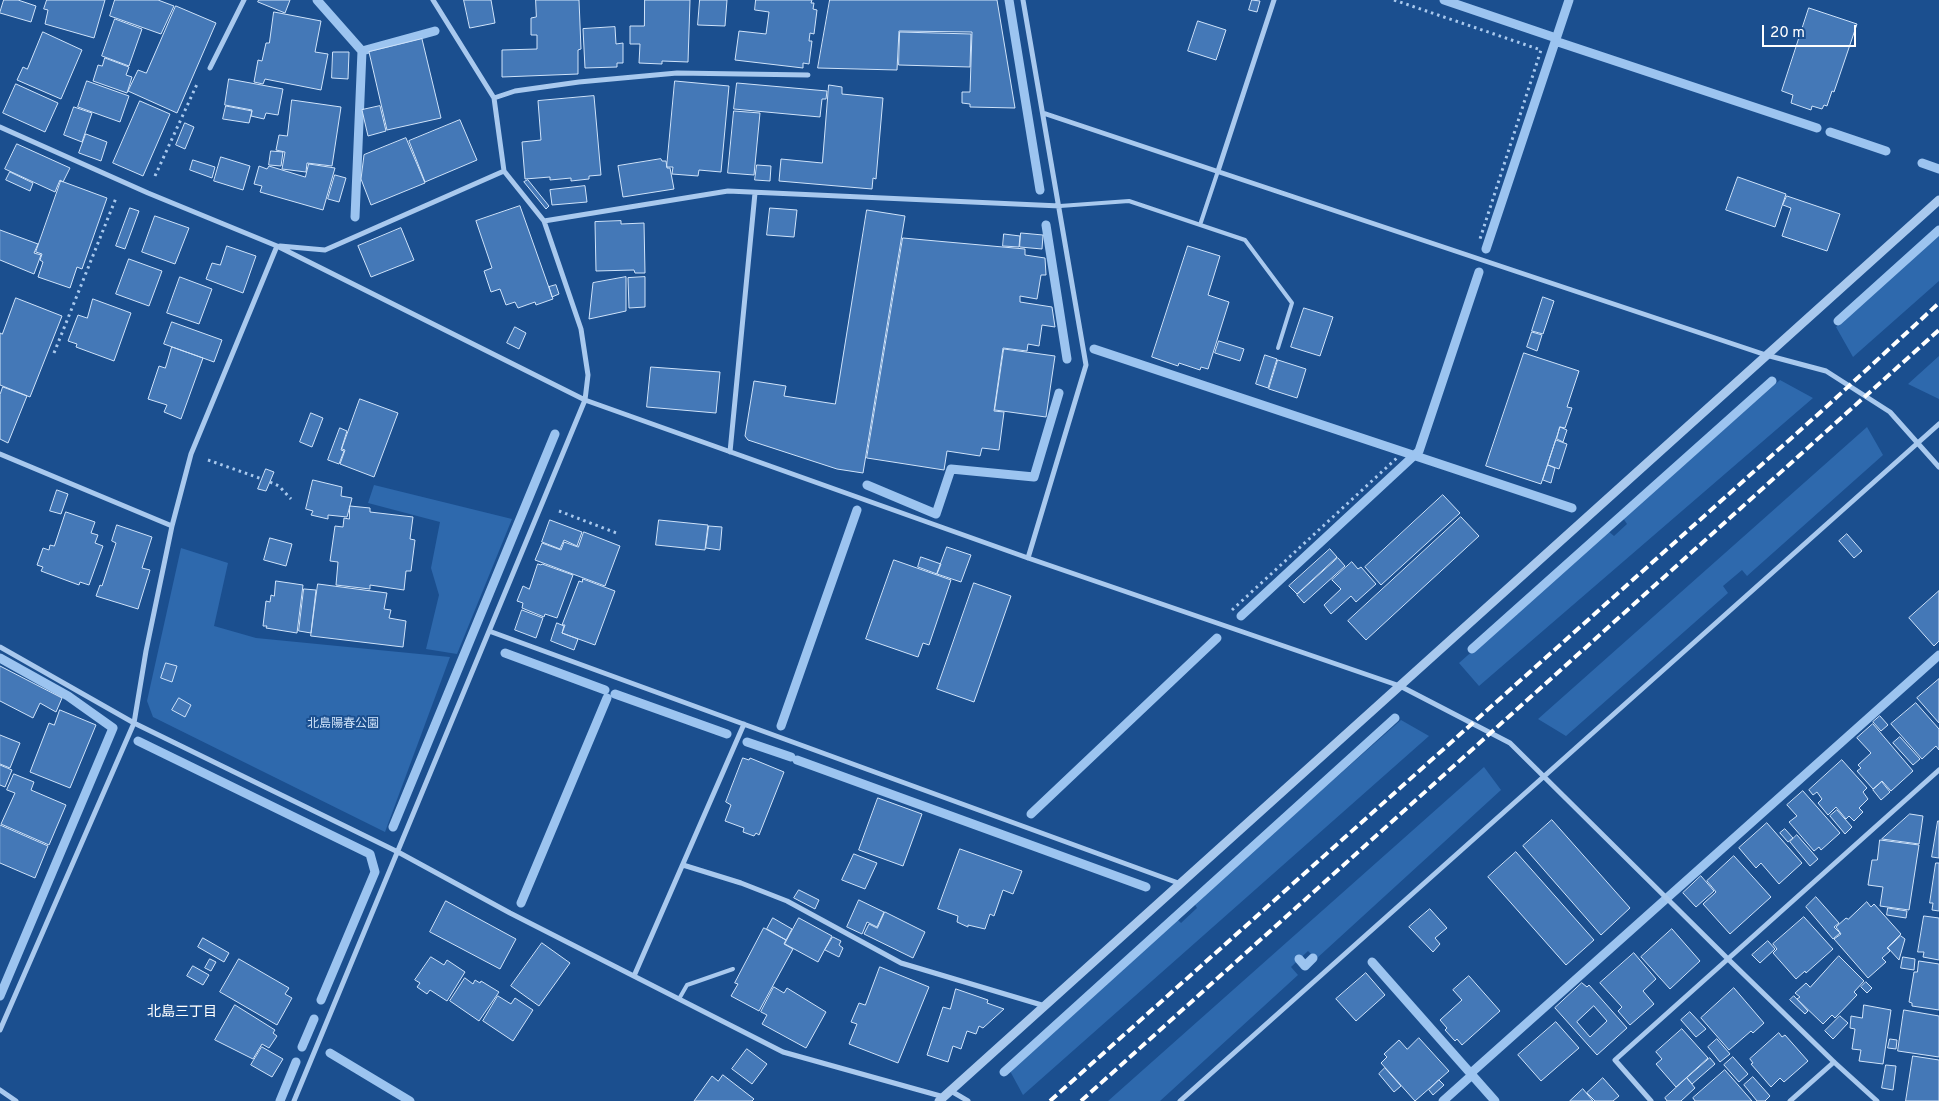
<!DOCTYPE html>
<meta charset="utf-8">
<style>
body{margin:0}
#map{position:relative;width:1939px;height:1101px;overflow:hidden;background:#1b4f8f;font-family:Overpass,sans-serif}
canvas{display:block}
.scale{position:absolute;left:1762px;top:25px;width:94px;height:22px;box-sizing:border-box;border:2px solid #fff;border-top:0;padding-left:6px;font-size:15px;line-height:18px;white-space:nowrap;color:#fff;-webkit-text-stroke:4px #1b4f8f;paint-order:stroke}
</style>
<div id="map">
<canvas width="1939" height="1101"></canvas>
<div class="scale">20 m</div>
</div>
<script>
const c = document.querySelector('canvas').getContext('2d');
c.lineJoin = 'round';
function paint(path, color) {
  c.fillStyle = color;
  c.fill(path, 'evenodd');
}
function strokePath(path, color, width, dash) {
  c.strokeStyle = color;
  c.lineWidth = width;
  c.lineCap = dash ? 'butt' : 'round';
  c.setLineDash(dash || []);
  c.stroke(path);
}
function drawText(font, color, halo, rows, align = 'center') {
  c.font = font + ' Overpass,"Noto Sans JP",sans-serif';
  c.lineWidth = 4;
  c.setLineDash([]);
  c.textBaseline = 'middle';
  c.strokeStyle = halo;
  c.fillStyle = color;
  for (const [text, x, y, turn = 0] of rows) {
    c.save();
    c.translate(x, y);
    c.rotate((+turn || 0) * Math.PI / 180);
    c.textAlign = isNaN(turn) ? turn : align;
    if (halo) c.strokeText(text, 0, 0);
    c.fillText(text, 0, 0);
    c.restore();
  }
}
paint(new Path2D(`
 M1939,233V281L1853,357L1836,327Z
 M1939,356V399L1908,384Z
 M1780,380L1813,398L1479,686L1459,663L1608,531L1614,536L1627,524L1623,518Z
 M1867,427L1883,455L1747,576L1742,570L1723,586L1728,593L1566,736L1538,719Z
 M374,485L512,519L457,654L426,649L439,595L431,568L440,522L368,503Z
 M181,548L228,563L214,626L256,638L450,657L385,832L153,717L147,701Z
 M1401,720L1429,736L1023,1095L1010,1071L1177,919L1181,923L1197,908L1194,903Z
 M1484,767L1501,790L1316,959L1308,951L1291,967L1298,975L1160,1101H1108Z`), '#2e69ad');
strokePath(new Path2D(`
 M317,0L362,51L355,217
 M1009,0L1040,190
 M1444,0L1556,38
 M1555,41L1817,128
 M362,51L435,31
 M1830,132L1886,151
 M1922,163L1939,169
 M1046,225L1067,359
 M1486,249L1569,0
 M1838,321L1939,230
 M1094,349L1572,508
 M867,485L936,514L951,469L1034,477L1059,393
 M1241,616L1419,451L1479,272
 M1472,649L1772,381
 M505,653L605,690
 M0,658L68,696L113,728L0,996
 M615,694L727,734
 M781,726L857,510
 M138,741L370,854L375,872L321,1000
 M747,742L791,757
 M797,760L1146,887
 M1031,814L1217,638
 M393,827L555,434
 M521,903L607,698
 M1299,959L1305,966L1313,958
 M1372,962L1495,1101
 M302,1047L314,1019
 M330,1053L410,1101
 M1004,1072L1395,718
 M1471,1073L1939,655
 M280,1101L296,1062
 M1443,1101L1472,1075`), '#9cc4f0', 9);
const building = new Path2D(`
 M4,0H18L36,6L31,22L0,13Z
 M47,0H105L94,38L45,24L48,10L44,9Z
 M115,0H158L174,6L161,34L110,16Z
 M259,0H290L285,13L258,2Z
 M464,0H491L495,23L470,28Z
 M536,0H579L581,49L578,50V74L502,77V50L537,49V35H531V18L536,17Z
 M645,0H690L688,62L662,61V64L639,63L640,44H630V26H644Z
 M700,0H727L725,26L698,25Z
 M756,0H812L811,3H814L813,9L817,10L814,34L810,33L809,41H812L809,64L803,63V68L735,60L739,31L766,34L769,12L755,10Z
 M830,0H997L1015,108L970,107V104L962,103V92H970L972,32L899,31L897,70L818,68Z
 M1252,0L1260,1L1257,12L1249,10Z
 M176,6L216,23L177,113L128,91L138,70L146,73Z
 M1809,8L1857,24L1834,92L1832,91L1827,106L1824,105L1822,109L1812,106L1811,110L1791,103L1793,95L1782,91Z
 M274,12L321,21L315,52L328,54L321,90L265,79L263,84L254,82L258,60L262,61L266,43H269Z
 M115,19L142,29L129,66L102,56Z
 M1198,21L1226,30L1216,60L1188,51Z
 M615,27L616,44L623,43V63H617V67L585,68L583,29Z
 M43,32L82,50L61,99L17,80L23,67L27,69Z
 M900,32L971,34L970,67L899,65Z
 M422,39L441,118L387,130L369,52Z
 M333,52H349L348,79L332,78Z
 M105,58L129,67L126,75L132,77L127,93L93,81L98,65L102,66Z
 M229,79L283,89L278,115L266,113L264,119L251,116L252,110L225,105Z
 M87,81L129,96L120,122L78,107Z
 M675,81L729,86L721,172L699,170L698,176L672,174L673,167H667Z
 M737,83L827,91L826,99H822L820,117L734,109Z
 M16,84L58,103L45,132L3,113Z
 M829,85L842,87V94L883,98L876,179L873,178L872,189L779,181L781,159L822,163Z
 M594,96L601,175L589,176V179L571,181V178L550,180V177L525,179L522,142L541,140L538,101Z
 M292,100L341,107L332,166L307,163L306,172L282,169L285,152L276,150L279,135L287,136Z
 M140,101L170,114L143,176L113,163Z
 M226,106L252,111L249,123L223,119Z
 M380,106L386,131L368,136L362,110Z
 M74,107L92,113L82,142L64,135Z
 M734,111L760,113L754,175L728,173Z
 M460,120L477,160L425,182L409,141Z
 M185,123L194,127L185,149L176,145Z
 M86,134L107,142L101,161L79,153Z
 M406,138L425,183L371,205L361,179L364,155Z
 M17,144L70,168L63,182L60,180L55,192L5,169Z
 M271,151L283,152L281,166L269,165Z
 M221,157L250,166L243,190L214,181Z
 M661,159L662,161H666L667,168H670L674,189L623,197L618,166Z
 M193,160L215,167L212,178L190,170Z
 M309,164L335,168L323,210L260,192L262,186L254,184L259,166L267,169L269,166L305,177Z
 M757,165L771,166L770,181L755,180Z
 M10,172L33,183L30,191L6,180Z
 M335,175L346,178L339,202L328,199Z
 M1738,177L1786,194L1775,227L1726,210Z
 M528,180L549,206L546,209L524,182Z
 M61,181L107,198L82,269L77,267L70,288L38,277L43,262L40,260L42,254L36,252Z
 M585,186L587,202L552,205L550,190Z
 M1787,196L1840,214L1827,251L1782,236L1791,208L1783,205Z
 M520,206L553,299L536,305L535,302L518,308L515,302L506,305L500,289L491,292L484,271L492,268L476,221Z
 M130,208L139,211L125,249L116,246Z
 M770,208L797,210L794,237L767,235Z
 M867,210L905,216L863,473L837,469L748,440L745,436L754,381L786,386L784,396L835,404Z
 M155,216L189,228L175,264L142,252Z
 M621,221V224L644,223L645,273H635L634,270L596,271L595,222Z
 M401,228L414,260L371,277L358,246Z
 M0,230L38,244L34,253L41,255L34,274L0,260Z
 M1021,233L1043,235L1042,249L1020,247Z
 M1004,234L1020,236L1019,247L1003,246Z
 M903,238L1025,249V255L1045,258L1046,275H1041L1037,299L1020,296V302L1052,307L1055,327L1042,325L1039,346L1028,344L1027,351L1003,348L994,411L1004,412L999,450L982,448L980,456L947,451L944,470L867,458Z
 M227,246L256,256L243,293L206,279L212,263L220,265Z
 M1188,246L1220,256L1208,295L1229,302L1208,369L1201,367L1200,370L1179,363L1178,366L1152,357Z
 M129,259L162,271L149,306L116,294Z
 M180,277L212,289L199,324L167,313Z
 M626,277V311L589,319L593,283Z
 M645,277V307L629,308L628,278Z
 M556,285L559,294L552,297L549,287Z
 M1543,297L1554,301L1543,334L1532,331Z
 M16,298L62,316L30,397L0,385V333L2,334Z
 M93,299L131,313L114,361L76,347L77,344L68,341L78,315L87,318Z
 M1304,308L1333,317L1320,356L1291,347Z
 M172,322L222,340L214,362L164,344Z
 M515,327L526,333L519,349L507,343Z
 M1532,332L1542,335L1537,351L1527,347Z
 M1219,341L1244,349L1240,361L1215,353Z
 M172,347L203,358L181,419L164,412L167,405L148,399L159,366L165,368Z
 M1004,349L1055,356L1046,417L995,410Z
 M1524,353L1579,371L1567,407L1572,408L1565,428L1560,427L1541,484L1486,466Z
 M1265,355L1277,359L1268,388L1256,384Z
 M1278,360L1306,369L1297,398L1269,389Z
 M651,367L720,372L716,413L647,407Z
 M3,387L27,396L8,443L0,439V395Z
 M360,399L398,413L374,477L340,464L345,450L342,449Z
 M311,413L323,418L312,447L300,442Z
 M1560,427L1567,430L1563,442L1557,439Z
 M340,428L347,431L341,450L344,451L339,464L328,460Z
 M1556,440L1567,444L1559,469L1548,465Z
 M1548,465L1555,468L1551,483L1543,480Z
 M266,469L274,472L266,491L258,489Z
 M313,480L342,487L341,496L352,498L347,517L328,515V519L311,515L313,511L306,509Z
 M57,490L68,494L61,514L50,511Z
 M1443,495L1460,513L1381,585L1365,567Z
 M350,506L370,508V512L413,517L410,539L415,540L411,571H406L404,590L370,585V589L336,585L338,562L330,561L335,526L343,527L344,518L349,519Z
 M66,512L95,522L91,533L98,535L95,543L103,546L89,585L80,582L79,585L41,571L43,567L37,565L43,548L49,550L50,545L54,546Z
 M1461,517L1479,536L1366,640L1348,621Z
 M550,520L582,532L577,546L564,540L560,549L542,542Z
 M659,520L708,525L705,550L656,545Z
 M117,525L152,537L142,568L150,570L138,609L96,596L100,585L102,586L116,543L112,541Z
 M709,526L722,527L720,550L706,548Z
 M584,532L620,546L605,586L535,560L542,543L561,550L564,542L578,547Z
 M1847,534L1862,551L1854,558L1839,541Z
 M270,538L292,544L286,566L264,560Z
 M947,547L971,555L961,582L937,574Z
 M1330,549L1337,557L1297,594L1289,586Z
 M921,557L941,564L937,574L918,567Z
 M1338,558L1345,566L1304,603L1297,595Z
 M894,560L951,580L929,645L923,643L918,657L866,639Z
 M1352,562L1358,569L1361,567L1376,584L1356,602L1351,596L1331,614L1324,605L1341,589L1332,580Z
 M538,564L541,565L542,564L573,575L557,618L545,614L544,617L522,608L523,603L517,601L523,586L529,589Z
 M583,579L615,591L595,645L562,633L565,625H562L579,581L582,582Z
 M276,581L303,585L297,633L266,628L267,626H263L266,601L270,602L271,595L274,596Z
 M974,583L1011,596L974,702L937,689Z
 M318,584L387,593L384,609L391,610L389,618L406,621L403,647L311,636Z
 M304,589L316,590L311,633L299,631Z
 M1939,591V641L1934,646L1909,618Z
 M522,610L543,618L536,638L515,630Z
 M557,623L564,626L562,633L578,639L574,650L551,641Z
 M166,663L177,666L172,682L161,678Z
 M0,666L62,698L56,712L40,703L33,718L0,701Z
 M1939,679V723L1917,698Z
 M179,698L191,705L185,717L172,710Z
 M1916,703L1939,729V750L1936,746L1922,759L1891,724Z
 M60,710L96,725L70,788L30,772L49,723L54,725Z
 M1880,716L1888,725L1881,731L1873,722Z
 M1873,724L1913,771L1891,791L1882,781L1873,789L1857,771L1861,768L1858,765L1871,753L1857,738Z
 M0,735L20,743L10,768L0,764Z
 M1900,737L1920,759L1913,765L1893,743Z
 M743,758L749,760L750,758L784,772L759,835L756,833L754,836L743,832L744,828L725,821L731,805L726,802Z
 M1842,760L1867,788L1863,792L1868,799L1859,808L1863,812L1854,821L1849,816L1846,819L1836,807L1828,815L1818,803L1822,799L1817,792L1813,795L1809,790Z
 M0,765L12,770L5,787L0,785Z
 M14,774L34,782L31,790L66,805L49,845L1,824L15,793L7,790Z
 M1882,782L1890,792L1881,800L1873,790Z
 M1803,791L1840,833L1821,850L1819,847L1814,851L1789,822L1797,816L1787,805Z
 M878,798L922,814L903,866L859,850Z
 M1837,810L1852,827L1845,834L1830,816Z
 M1910,814L1923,816L1919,844L1882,839Z
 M1552,820L1630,908L1601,935L1523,846Z
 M1938,821H1939V858L1932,857Z
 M1767,823L1802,863L1779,884L1761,863L1756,868L1739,848Z
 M0,825L48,846L35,878L0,863Z
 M1785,829L1793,838L1788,842L1780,833Z
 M1797,835L1818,859L1810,866L1790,842Z
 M1880,840L1919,845L1909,910L1880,906L1883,887L1868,885L1872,860H1877Z
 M960,849L1022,871L1013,894L1003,890L994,916L990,914L985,929L968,925V927L957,922L958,916L938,909Z
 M1516,852L1594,940L1566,965L1488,877Z
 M854,854L877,863L865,889L842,880Z
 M1734,856L1771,897L1730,934L1703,904L1716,892L1707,881Z
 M1936,863H1939V911L1932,910L1933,903H1930Z
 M1701,876L1714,891L1696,907L1683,893Z
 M799,890L819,900L815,909L794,898Z
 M1816,897L1839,923L1834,927L1840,933L1833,939L1806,907Z
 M859,900L884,912L877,927L867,922L862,934L847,927Z
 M446,901L516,939L500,969L430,932Z
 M1867,902L1871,907L1874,904L1901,934L1887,948L1890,951L1882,958L1886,962L1868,978L1834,939L1841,934L1836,927L1846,918L1848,919Z
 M1888,908L1907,911L1906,918L1887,915Z
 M1430,909L1447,928L1435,938L1440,944L1433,952L1409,927Z
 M885,912L925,932L913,958L864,934L869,924L877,928Z
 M1924,916L1939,918V960L1923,957L1924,952H1918Z
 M1804,917L1833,949L1806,973L1805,971L1796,979L1773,953L1777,949L1773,944Z
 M773,918L792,929L786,940L767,929Z
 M799,918L832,936L818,962L785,944Z
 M764,928L786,940L784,944L793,949L759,1011L731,996L738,984L735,983Z
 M1672,929L1700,961L1670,989L1641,957Z
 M1901,936L1905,939L1899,960L1888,948Z
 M833,937L841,941L839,945L843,948L839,957L825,950Z
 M203,938L229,953L224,962L198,947Z
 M1768,941L1775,949L1760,963L1752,955Z
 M542,943L570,963L539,1006L511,986Z
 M1634,953L1656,979L1643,991L1654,1004L1630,1025L1618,1011L1622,1007L1600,983Z
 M1839,956L1864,981L1854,992L1857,995L1835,1018L1832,1015L1823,1024L1797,999L1800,997L1795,993L1806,983L1810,987Z
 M431,957L444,965L447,960L465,972L447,1001L430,990L427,994L417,987L420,983L415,980Z
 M1903,957L1915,959L1914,970L1901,968Z
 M210,959L216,962L211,971L205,968Z
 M239,959L289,988L285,994L292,998L277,1025L220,992Z
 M1919,961L1939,964V1010L1912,1006V1003L1909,1002L1914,972H1917Z
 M193,966L209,975L203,985L187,976Z
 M880,967L929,987L898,1063L849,1044L857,1024L851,1022L859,1003L865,1005Z
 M1366,973L1385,995L1356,1021L1336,999Z
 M1469,976L1500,1011L1462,1045L1457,1039L1455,1041L1445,1030L1447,1028L1440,1020L1462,1000L1453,990Z
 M465,978L473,984L475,980L480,983L481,981L499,992L479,1021L450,1001Z
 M1866,982L1872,988L1867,993L1861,987Z
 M1582,983L1587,987L1589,985L1627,1028L1597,1055L1555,1008ZM1594,1006L1607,1021L1590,1037L1577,1022Z
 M774,987L784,993L787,988L826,1012L806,1048L762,1024L767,1015L761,1012Z
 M1734,988L1764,1023L1753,1033L1751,1031L1729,1050L1701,1018Z
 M956,989L988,1000L987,1003L1004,1009L983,1028L979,1026L976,1034L967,1031L961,1049L953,1046L948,1062L927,1055L943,1007L950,1009Z
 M498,996L511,1004L515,998L533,1010L513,1041L483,1021Z
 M1794,996L1808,1011L1805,1014L1790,1000Z
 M235,1005L275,1030L273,1033L277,1036L269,1048L262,1044L253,1059L215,1040Z
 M1864,1005L1891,1010L1883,1064L1859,1061L1861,1050L1852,1049L1855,1029L1850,1028L1851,1016L1862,1018Z
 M1904,1010L1939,1016V1057L1898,1051Z
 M1690,1012L1706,1029L1696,1037L1681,1020Z
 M1840,1016L1848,1023L1833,1039L1825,1031Z
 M1556,1022L1579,1048L1541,1081L1518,1055Z
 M1682,1029L1708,1058L1676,1087L1656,1064L1662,1059L1656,1052Z
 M1779,1033L1782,1037L1785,1035L1808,1061L1784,1082L1780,1078L1771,1087L1751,1064L1753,1063L1750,1059Z
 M1419,1038L1449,1071L1415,1101L1381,1063L1387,1057L1384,1054L1399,1040L1407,1049Z
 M1717,1039L1730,1054L1720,1062L1708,1047Z
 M1890,1039L1897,1040L1896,1049L1888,1048Z
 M262,1047L283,1059L272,1077L251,1065Z
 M747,1049L767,1064L752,1084L732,1069Z
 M1913,1056L1939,1060V1101H1906Z
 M1733,1057L1748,1074L1739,1082L1724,1065Z
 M1710,1058L1715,1064L1692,1084L1687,1078Z
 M1886,1065L1896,1066L1893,1090L1882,1088Z
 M1385,1068L1401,1086L1394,1092L1379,1074Z
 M1725,1070L1752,1101H1695L1693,1098Z
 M723,1075L754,1099L752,1101H694L712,1076L718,1081Z
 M1753,1077L1770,1096L1765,1101H1757L1744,1085Z
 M1603,1078L1619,1096L1613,1101H1595L1587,1093Z
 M1687,1078L1695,1088L1681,1101H1667L1665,1098Z
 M1439,1080L1444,1085L1433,1095L1429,1090Z
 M1583,1089L1593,1101H1570Z`);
paint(building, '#4478b7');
strokePath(building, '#cfe3fa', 1);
strokePath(new Path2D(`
 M1394,0L1541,50L1480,239
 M155,176L198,82
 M54,353L116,198
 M208,460L262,479
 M270,482L279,486L291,499
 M559,511L619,534
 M1232,610L1399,456`), '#a9c9ee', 3, [2.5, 4]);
strokePath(new Path2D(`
 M1060,206L1129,201L1245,240L1292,303L1278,348
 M1200,225L1218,171
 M679,999L687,985L733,969`), '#a9c9ee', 4);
strokePath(new Path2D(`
 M1023,0L1086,365L1028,558
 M210,68L244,0
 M494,98L515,91L579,82L677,73L808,75
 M1043,113L1766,355L1826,371L1890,412L1939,467
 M0,127L148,193L277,246L585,400L1028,558L1400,686L1510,743L1728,959L1834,1062L1877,1101
 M1218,171L1274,0
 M544,221L728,191L1060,206
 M280,246L325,250L504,171
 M730,452L755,193
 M0,454L172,526
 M489,631L1181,884
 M0,647L134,723L398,852L510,913L783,1052L944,1097
 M683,865L741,883L787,901L901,963L1045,1006
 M634,976L744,724
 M0,1030L134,723L146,651L172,526L191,454L277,246
 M0,1090L16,1101
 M951,1091L968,1101
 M294,1101L585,400L588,375L581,329L544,221L504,171L494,98L433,0
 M1180,1101L1939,424
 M1651,1101L1615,1060L1939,770
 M1790,1101L1834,1062`), '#a9c9ee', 5);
strokePath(new Path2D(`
 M939,1101L1939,200`), '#a9c9ee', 9);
strokePath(new Path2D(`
 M1050,1101L1825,408L1939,303
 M1081,1101L1939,330`), '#fff', 4, [9, 4]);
drawText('12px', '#cfe3fa', '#1b4f8f', [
 ["北島陽春公園",343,725]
]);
drawText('14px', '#fff', '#1b4f8f', [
 ["北島三丁目",182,1013]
]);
</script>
